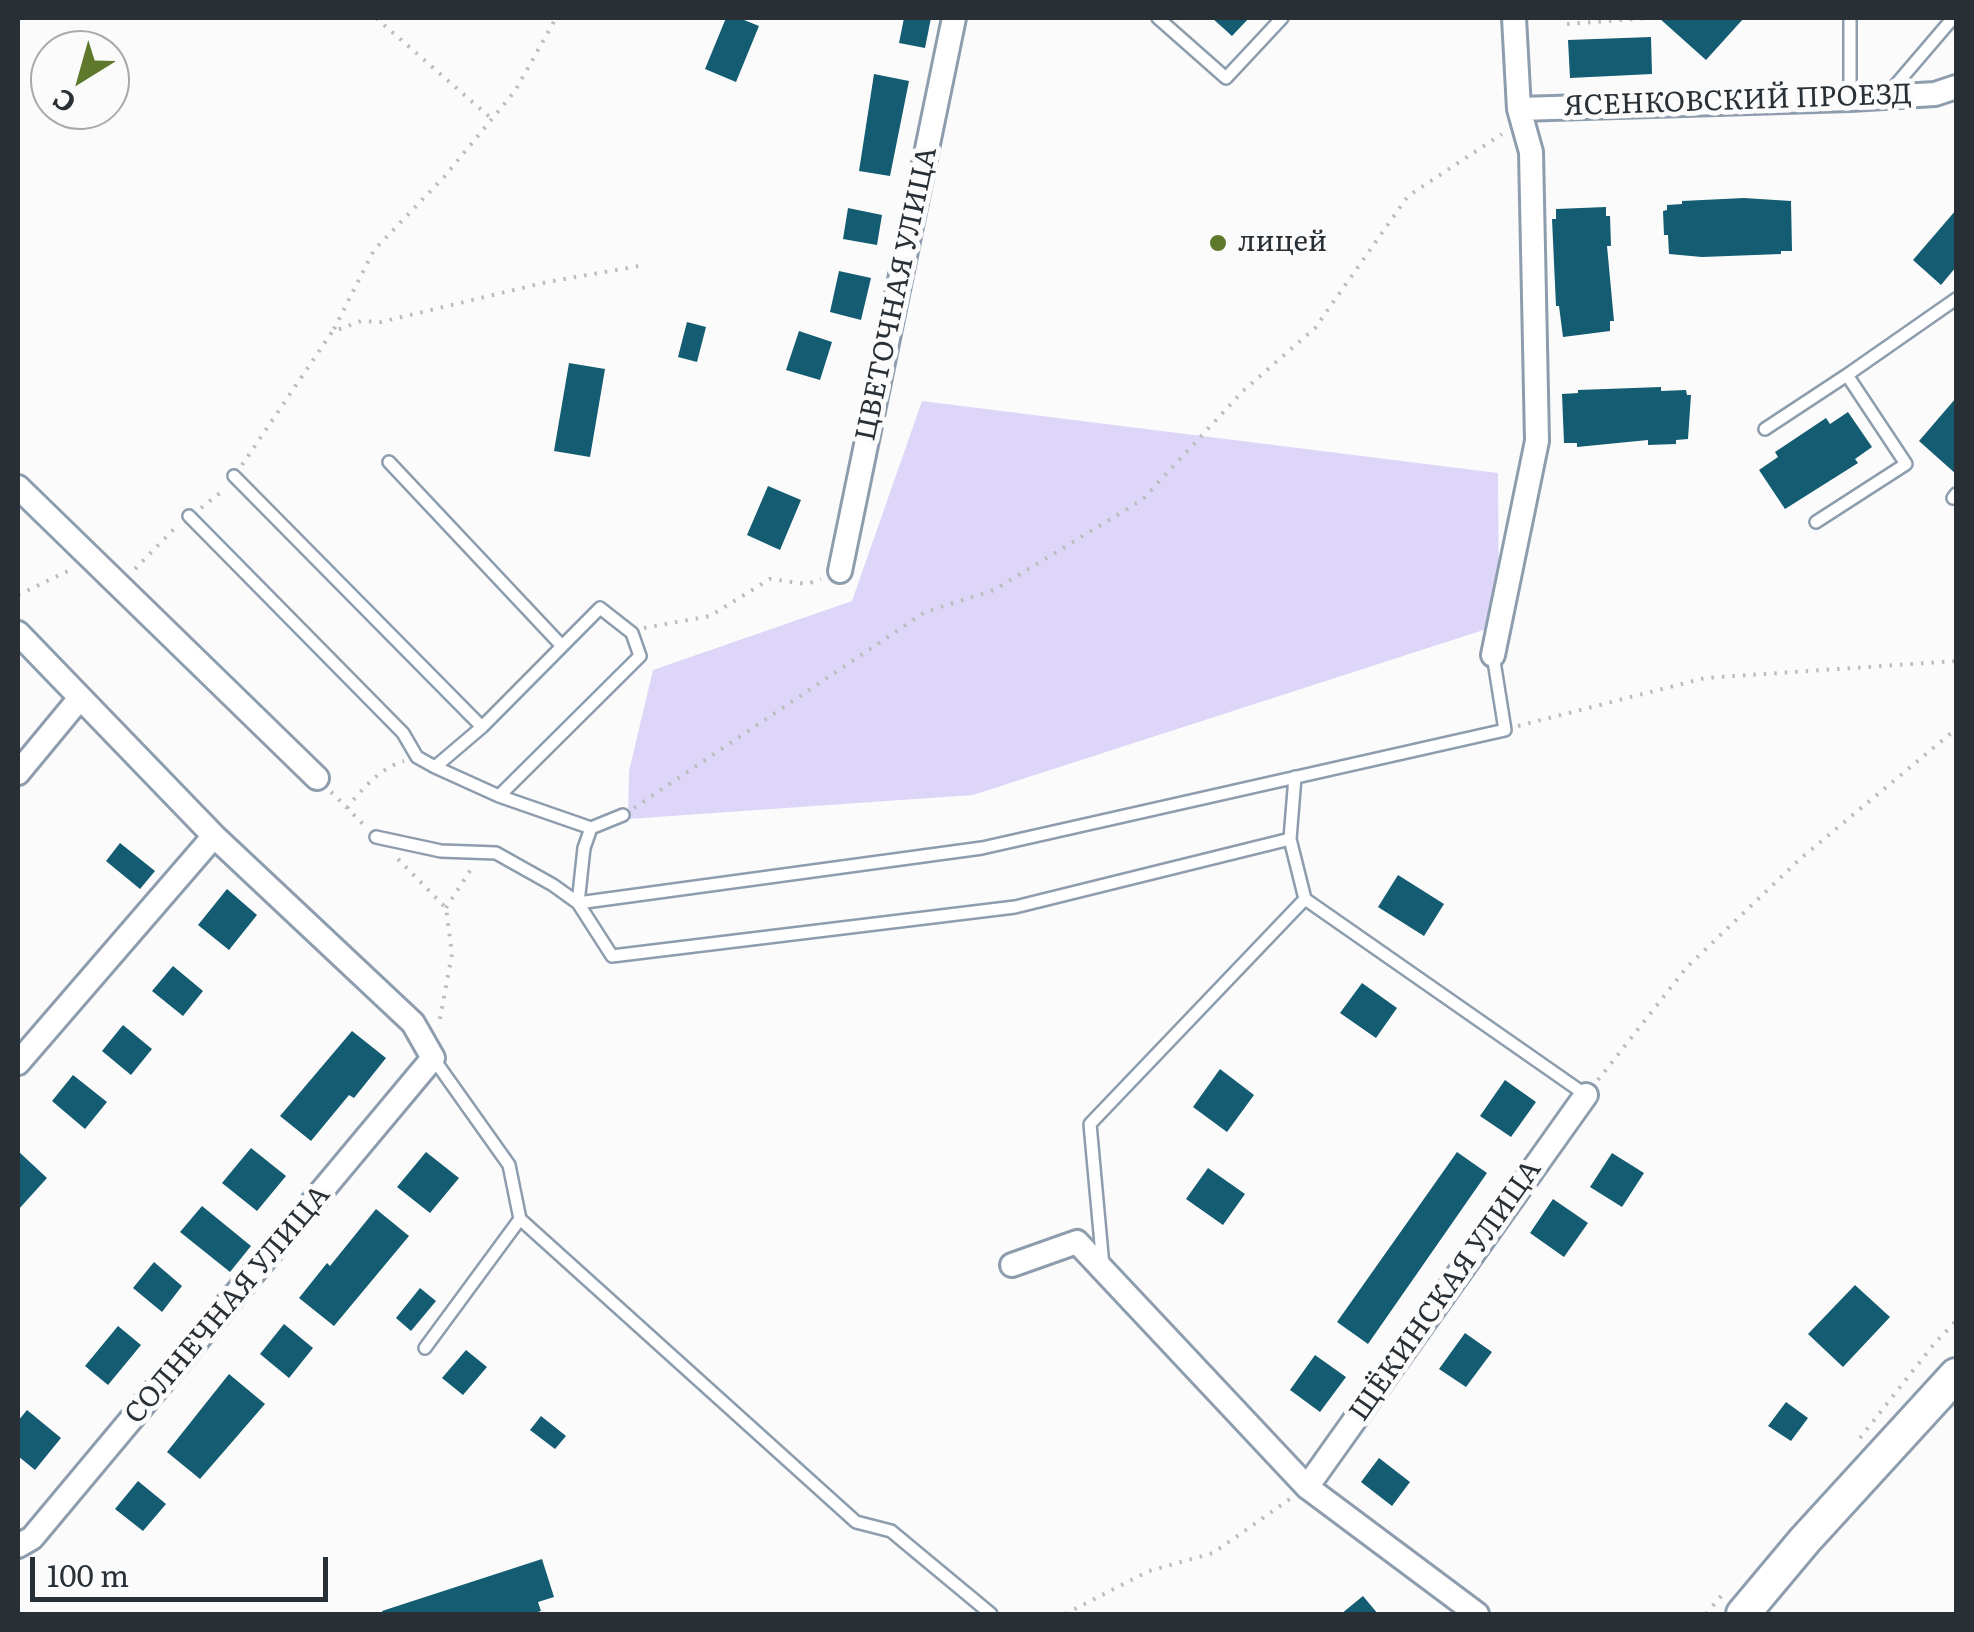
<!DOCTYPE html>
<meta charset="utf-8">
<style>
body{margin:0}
#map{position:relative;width:1974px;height:1632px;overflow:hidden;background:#fbfbfb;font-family:Literata,serif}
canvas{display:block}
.frame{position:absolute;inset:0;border:20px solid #282f35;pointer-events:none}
.north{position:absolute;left:30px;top:30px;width:100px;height:100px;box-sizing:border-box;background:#fbfbfb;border:2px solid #a7a9ac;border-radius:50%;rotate:217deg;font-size:28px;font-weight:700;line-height:40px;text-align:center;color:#282f35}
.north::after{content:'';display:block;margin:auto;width:35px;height:45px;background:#5f792c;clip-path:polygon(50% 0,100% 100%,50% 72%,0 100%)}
.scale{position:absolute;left:30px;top:1557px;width:298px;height:45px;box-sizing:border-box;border:5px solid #282f35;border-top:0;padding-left:12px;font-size:30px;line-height:35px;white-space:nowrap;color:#282f35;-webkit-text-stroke:8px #fbfbfb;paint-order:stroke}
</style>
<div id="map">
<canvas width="1974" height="1632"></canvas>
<div class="frame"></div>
<div class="north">С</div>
<div class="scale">100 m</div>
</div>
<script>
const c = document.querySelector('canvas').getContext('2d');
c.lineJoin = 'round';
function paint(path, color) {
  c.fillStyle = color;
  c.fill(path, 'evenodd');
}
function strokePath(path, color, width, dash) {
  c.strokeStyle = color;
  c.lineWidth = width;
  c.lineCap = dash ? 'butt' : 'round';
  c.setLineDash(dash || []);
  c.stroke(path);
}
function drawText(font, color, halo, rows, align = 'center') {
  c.font = font + ' Literata,serif';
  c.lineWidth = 10;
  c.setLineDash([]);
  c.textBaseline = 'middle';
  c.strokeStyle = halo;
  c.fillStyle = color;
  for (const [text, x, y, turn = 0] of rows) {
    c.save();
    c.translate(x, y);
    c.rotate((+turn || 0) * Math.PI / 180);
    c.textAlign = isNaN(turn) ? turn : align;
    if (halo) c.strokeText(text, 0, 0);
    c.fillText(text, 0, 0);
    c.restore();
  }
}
paint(new Path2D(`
 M922,401L1498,473L1499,625L973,795L628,819L629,771L653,670L852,601Z`), '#ded6f9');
paint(new Path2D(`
 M726,18H739L759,26L736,82L705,69Z
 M904,18H931L925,48L899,43Z
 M1212,18H1249L1232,36Z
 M1659,18H1744L1706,60Z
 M1651,37L1652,74L1570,78L1568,40Z
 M874,74L909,81L890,176L859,171Z
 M1744,198L1791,201L1792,251H1781V254L1702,257L1669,254L1668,235H1664L1663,211L1667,210V205L1682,204V201Z
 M1606,207V216H1610L1611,246H1607L1614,321H1610V331L1563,337L1559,306H1556L1552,219H1556V209Z
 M848,208L882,215L877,245L843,239Z
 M1956,210V267L1941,285L1913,260Z
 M839,271L871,278L861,320L830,312Z
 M687,322L706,327L697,362L678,357Z
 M799,331L832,342L820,380L786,370Z
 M569,363L605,369L590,457L554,451Z
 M1661,387V391L1686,390L1687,395H1691L1688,439L1676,440V444L1648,445V440L1577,447V443H1564L1562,394L1578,393V390Z
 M1956,398V474L1919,441Z
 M1848,412L1872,447L1855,459L1858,463L1785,509L1759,470L1778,457L1775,452L1826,418L1830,424Z
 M768,486L801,500L780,550L747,535Z
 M120,843L155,871L140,889L106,861Z
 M1398,875L1444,904L1424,936L1378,907Z
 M227,889L257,915L229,950L198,925Z
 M173,966L203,991L183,1016L152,991Z
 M1362,983L1397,1008L1376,1038L1340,1013Z
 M123,1025L152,1049L131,1075L102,1051Z
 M352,1031L386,1058L354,1098L349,1095L311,1141L280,1116Z
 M1220,1069L1254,1095L1227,1132L1193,1107Z
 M73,1075L107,1102L85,1129L52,1101Z
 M1505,1080L1536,1102L1511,1137L1480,1116Z
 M251,1148L286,1176L257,1211L222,1183Z
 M18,1151L47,1178L18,1210Z
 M426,1152L459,1178L430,1213L397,1187Z
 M1457,1152L1487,1173L1368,1344L1337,1322Z
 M1612,1153L1644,1173L1622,1207L1590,1187Z
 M1208,1168L1245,1194L1223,1225L1186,1199Z
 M1553,1199L1588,1223L1564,1257L1530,1233Z
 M202,1206L251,1246L230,1272L180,1232Z
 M376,1209L409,1236L334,1326L299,1298L327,1263L330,1266Z
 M154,1262L182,1286L162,1312L133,1288Z
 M1855,1285L1890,1317L1843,1367L1808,1334Z
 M420,1288L436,1301L411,1331L396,1318Z
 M284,1324L313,1348L289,1378L260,1354Z
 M118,1326L141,1345L108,1385L85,1366Z
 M1465,1333L1492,1352L1466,1387L1439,1369Z
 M466,1350L487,1367L463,1395L442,1378Z
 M1315,1355L1346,1377L1320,1412L1290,1390Z
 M229,1374L265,1404L200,1479L167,1452Z
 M1786,1402L1808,1418L1791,1441L1768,1426Z
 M27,1410L61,1438L35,1470L18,1456V1421Z
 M541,1416L566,1436L555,1449L530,1430Z
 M1379,1458L1410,1482L1392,1506L1361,1482Z
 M138,1481L166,1504L143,1531L115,1509Z
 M542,1559L554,1597L538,1602L541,1611L530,1614H383L382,1611Z
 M1363,1596L1378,1614H1341Z`), '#135c72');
const lane = new Path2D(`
 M1158,18L1226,78L1282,18
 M1888,94L1953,18
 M1850,99V18
 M1847,375L1956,299
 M1765,429L1847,375L1906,464L1816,522
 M389,462L562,646
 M234,476L482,727
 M1953,498L1956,494
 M189,516L403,733L417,757L435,767L482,727L600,608L632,633L640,656L499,796
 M435,767L499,796L591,828
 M1295,777L1290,839L1015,907L612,956L578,903L982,848L1505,730L1493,655
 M376,837L441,851L496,853L553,885L578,903L584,848L591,828L623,815
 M1305,899L1586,1095
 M433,1058L509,1165L520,1219L856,1522L891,1531L991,1614
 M1103,1266L1090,1124L1305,899L1290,839
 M425,1348L520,1219`);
const street = new Path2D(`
 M1519,109L1850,99L1935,94L1956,87
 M18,487L317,778
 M840,571L954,18
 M18,633L214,836L413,1023L433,1058L32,1538L18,1546
 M1493,655L1537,441L1531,152L1519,109L1514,18
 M18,773L80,698
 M18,1063L214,836
 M1012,1265L1077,1242L1307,1487L1477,1614
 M1307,1487L1586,1095`);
const secondary = new Path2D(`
 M1743,1614L1805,1540L1956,1375`);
strokePath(lane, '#8e9dad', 16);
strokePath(street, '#8e9dad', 28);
strokePath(secondary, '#8e9dad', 38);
strokePath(new Path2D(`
 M376,18L492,119
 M1567,24L1648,18
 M334,329L374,250L444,177L515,91L556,18
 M242,465L332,332L361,321L381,322L547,282L639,266
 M201,508L225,489
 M135,569L177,526
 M18,595L72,569
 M644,628L710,616L770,579L807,584L821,579
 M1518,726L1705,678L1956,661
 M331,792L367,828
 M347,808C362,789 380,768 404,761
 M634,808L925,612L994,590L1142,500L1243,391L1315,328L1408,196L1502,134
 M398,859L446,908L452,954L439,1024
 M446,908L473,866
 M1598,1080L1687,967L1800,859L1956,729
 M1860,1438L1934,1344L1956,1321
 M1065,1614L1149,1571L1213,1553L1290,1499
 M1706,1614L1722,1595`), '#babcbe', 4, [2.5, 8]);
strokePath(lane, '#fff', 11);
strokePath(street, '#fff', 22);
strokePath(secondary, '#fff', 32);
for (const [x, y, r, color] of [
 [1218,243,10,"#5f792c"]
]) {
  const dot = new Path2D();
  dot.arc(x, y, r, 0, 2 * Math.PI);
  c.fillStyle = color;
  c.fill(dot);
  strokePath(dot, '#fbfbfb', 4);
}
drawText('28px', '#282f35', '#fbfbfb', [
 ["ЯСЕНКОВСКИЙ ПРОЕЗД",1738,101,-2],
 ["ЦВЕТОЧНАЯ УЛИЦА",897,294,-78],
 ["ЩЁКИНСКАЯ УЛИЦА",1446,1291,-55],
 ["СОЛНЕЧНАЯ УЛИЦА",228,1305,-50]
]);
drawText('28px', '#282f35', '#fbfbfb', [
 ["лицей",1238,243]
], 'left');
</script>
